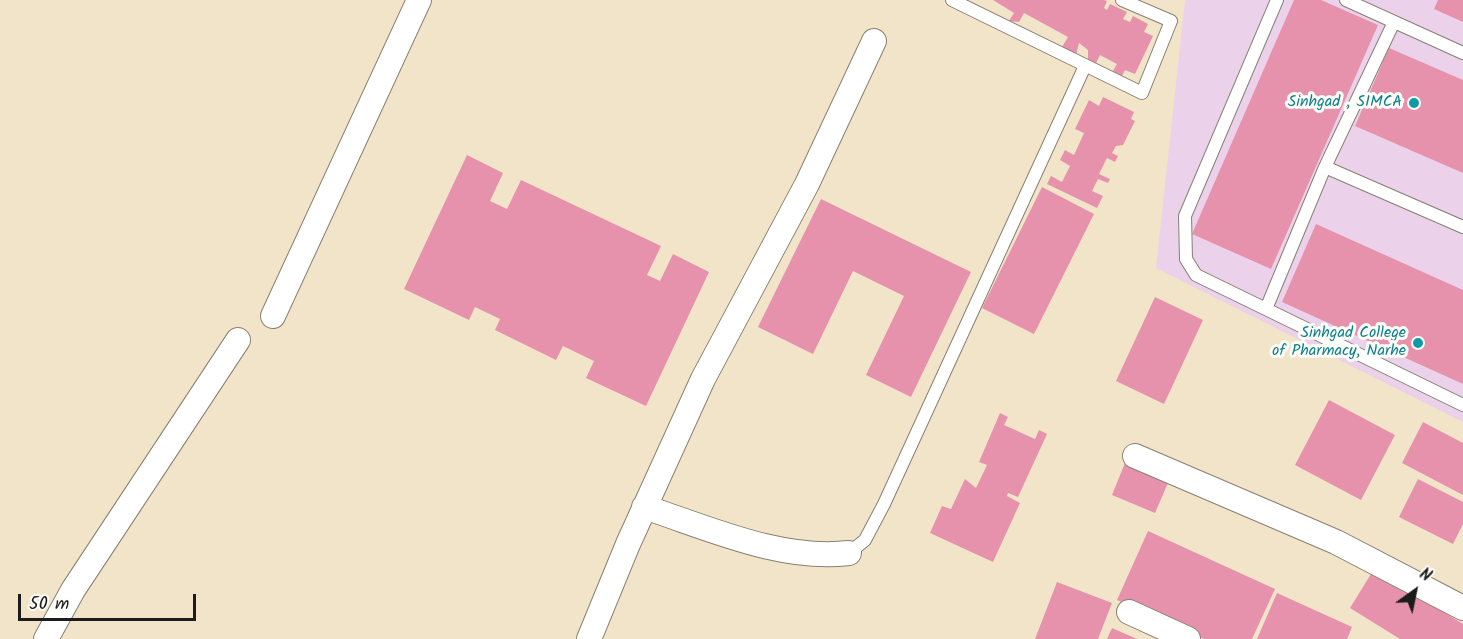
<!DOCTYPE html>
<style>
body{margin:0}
#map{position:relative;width:1463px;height:639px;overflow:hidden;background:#f2e4c9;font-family:Kalam,sans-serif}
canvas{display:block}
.north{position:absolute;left:1385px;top:561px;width:60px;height:60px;-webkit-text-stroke:4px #fdfcf7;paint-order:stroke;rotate:33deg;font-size:16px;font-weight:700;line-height:24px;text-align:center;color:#1c1c1c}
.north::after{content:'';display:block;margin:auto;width:21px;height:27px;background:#1c1c1c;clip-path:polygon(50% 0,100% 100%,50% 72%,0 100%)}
.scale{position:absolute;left:18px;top:594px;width:178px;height:27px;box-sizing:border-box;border:3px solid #1c1c1c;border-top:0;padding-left:8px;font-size:18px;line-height:21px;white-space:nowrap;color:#1c1c1c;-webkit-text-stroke:4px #fdfcf7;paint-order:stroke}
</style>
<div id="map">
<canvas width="1463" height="639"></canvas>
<div class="north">N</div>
<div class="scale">50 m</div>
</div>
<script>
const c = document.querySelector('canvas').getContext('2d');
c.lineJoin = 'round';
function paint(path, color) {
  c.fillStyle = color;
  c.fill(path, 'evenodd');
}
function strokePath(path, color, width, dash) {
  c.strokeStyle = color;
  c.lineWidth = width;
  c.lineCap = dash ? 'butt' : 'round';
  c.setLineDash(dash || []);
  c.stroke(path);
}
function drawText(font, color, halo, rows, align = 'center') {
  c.font = font + ' Kalam,sans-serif';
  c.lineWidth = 6;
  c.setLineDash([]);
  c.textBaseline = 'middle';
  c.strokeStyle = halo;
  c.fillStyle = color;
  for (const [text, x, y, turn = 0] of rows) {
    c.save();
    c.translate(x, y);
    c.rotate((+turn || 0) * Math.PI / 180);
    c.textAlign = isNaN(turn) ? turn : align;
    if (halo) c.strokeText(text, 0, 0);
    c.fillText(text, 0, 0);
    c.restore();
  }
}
paint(new Path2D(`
 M1185,0H1463V422L1156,268Z`), '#ecd1ea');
paint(new Path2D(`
 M993,0H1104L1107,1L1104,8L1107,10L1110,4L1127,12L1123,19L1130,22L1133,16L1148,24L1144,32L1153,36L1135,74L1125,70L1122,76L1113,71L1117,64L1100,55L1096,63L1088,59V50L1079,43L1076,55L1062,47L1068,37L1024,13L1019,22L1009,21L1014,13Z
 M1294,0H1321L1378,25L1271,269L1192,234Z
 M1438,0H1463V22L1434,9Z
 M1389,48L1463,80V173L1355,126Z
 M1103,97L1134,112L1131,119L1135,121L1123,145L1116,146L1112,153L1118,156L1115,162L1107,158L1099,174L1110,179L1108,183L1098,179L1092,191L1103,196L1097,208L1047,184L1051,176L1062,182L1070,166L1060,160L1065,150L1074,155L1084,133L1075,129L1089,100L1099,106Z
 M467,155L503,173L490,201L507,209L521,180L661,246L647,275L660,281L673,254L709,272L646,406L586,378L594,361L563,346L556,360L495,330L500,319L475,307L469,320L404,289Z
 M1042,187L1094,214L1034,334L982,308Z
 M821,199L971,272L911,397L866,375L904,296L853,271L813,354L758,327Z
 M1316,224L1463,290V384L1282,302Z
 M1155,297L1203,320L1164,404L1116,381Z
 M1329,400L1395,435L1361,500L1295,465Z
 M1000,413L1008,417L1004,425L1035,439L1039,430L1047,434L1018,497L1008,493L1007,496L1020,503L993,562L930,533L942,506L951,509L965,479L976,488L987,465L979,462Z
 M1423,422L1463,443V495L1402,463Z
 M1127,458L1171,476L1155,513L1112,495Z
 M1418,479L1463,502V524L1453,544L1399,517Z
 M1148,531L1275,589L1252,639H1204L1117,600Z
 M1374,569L1463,624V639H1400L1350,608Z
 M1057,582L1112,603L1098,639H1035Z
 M1277,593L1352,627L1347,639H1257Z
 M1112,628L1137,639H1107Z`), '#e792ac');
const lane = new Path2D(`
 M952,0L1142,93L1171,21L1122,0
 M1277,0L1185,216L1186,259L1196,275L1463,405
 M1346,0L1463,53
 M1394,22L1325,167L1463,227
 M1266,309L1325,167
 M849,553L865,540L884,504L1085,66`);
const street = new Path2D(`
 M273,316L419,0
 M1135,456L1336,542L1463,608
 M644,507C709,528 780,561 849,553
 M1129,612L1188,639
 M46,639L73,590L238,340
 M589,639L628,544L703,379L807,184L874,41`);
strokePath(lane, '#878072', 14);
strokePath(street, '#878072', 26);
strokePath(lane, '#fff', 12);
strokePath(street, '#fff', 24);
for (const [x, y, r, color] of [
 [1414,103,6,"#0f9aa8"],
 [1418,343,6,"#0f9aa8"]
]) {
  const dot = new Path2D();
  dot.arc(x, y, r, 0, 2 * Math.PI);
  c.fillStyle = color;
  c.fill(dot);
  strokePath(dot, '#fdfcf7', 2);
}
drawText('16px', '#0d838f', '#fdfcf7', [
 ["Sinhgad , SIMCA",1402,103],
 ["Sinhgad College",1406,334],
 ["of Pharmacy, Narhe",1406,352]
], 'right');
</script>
